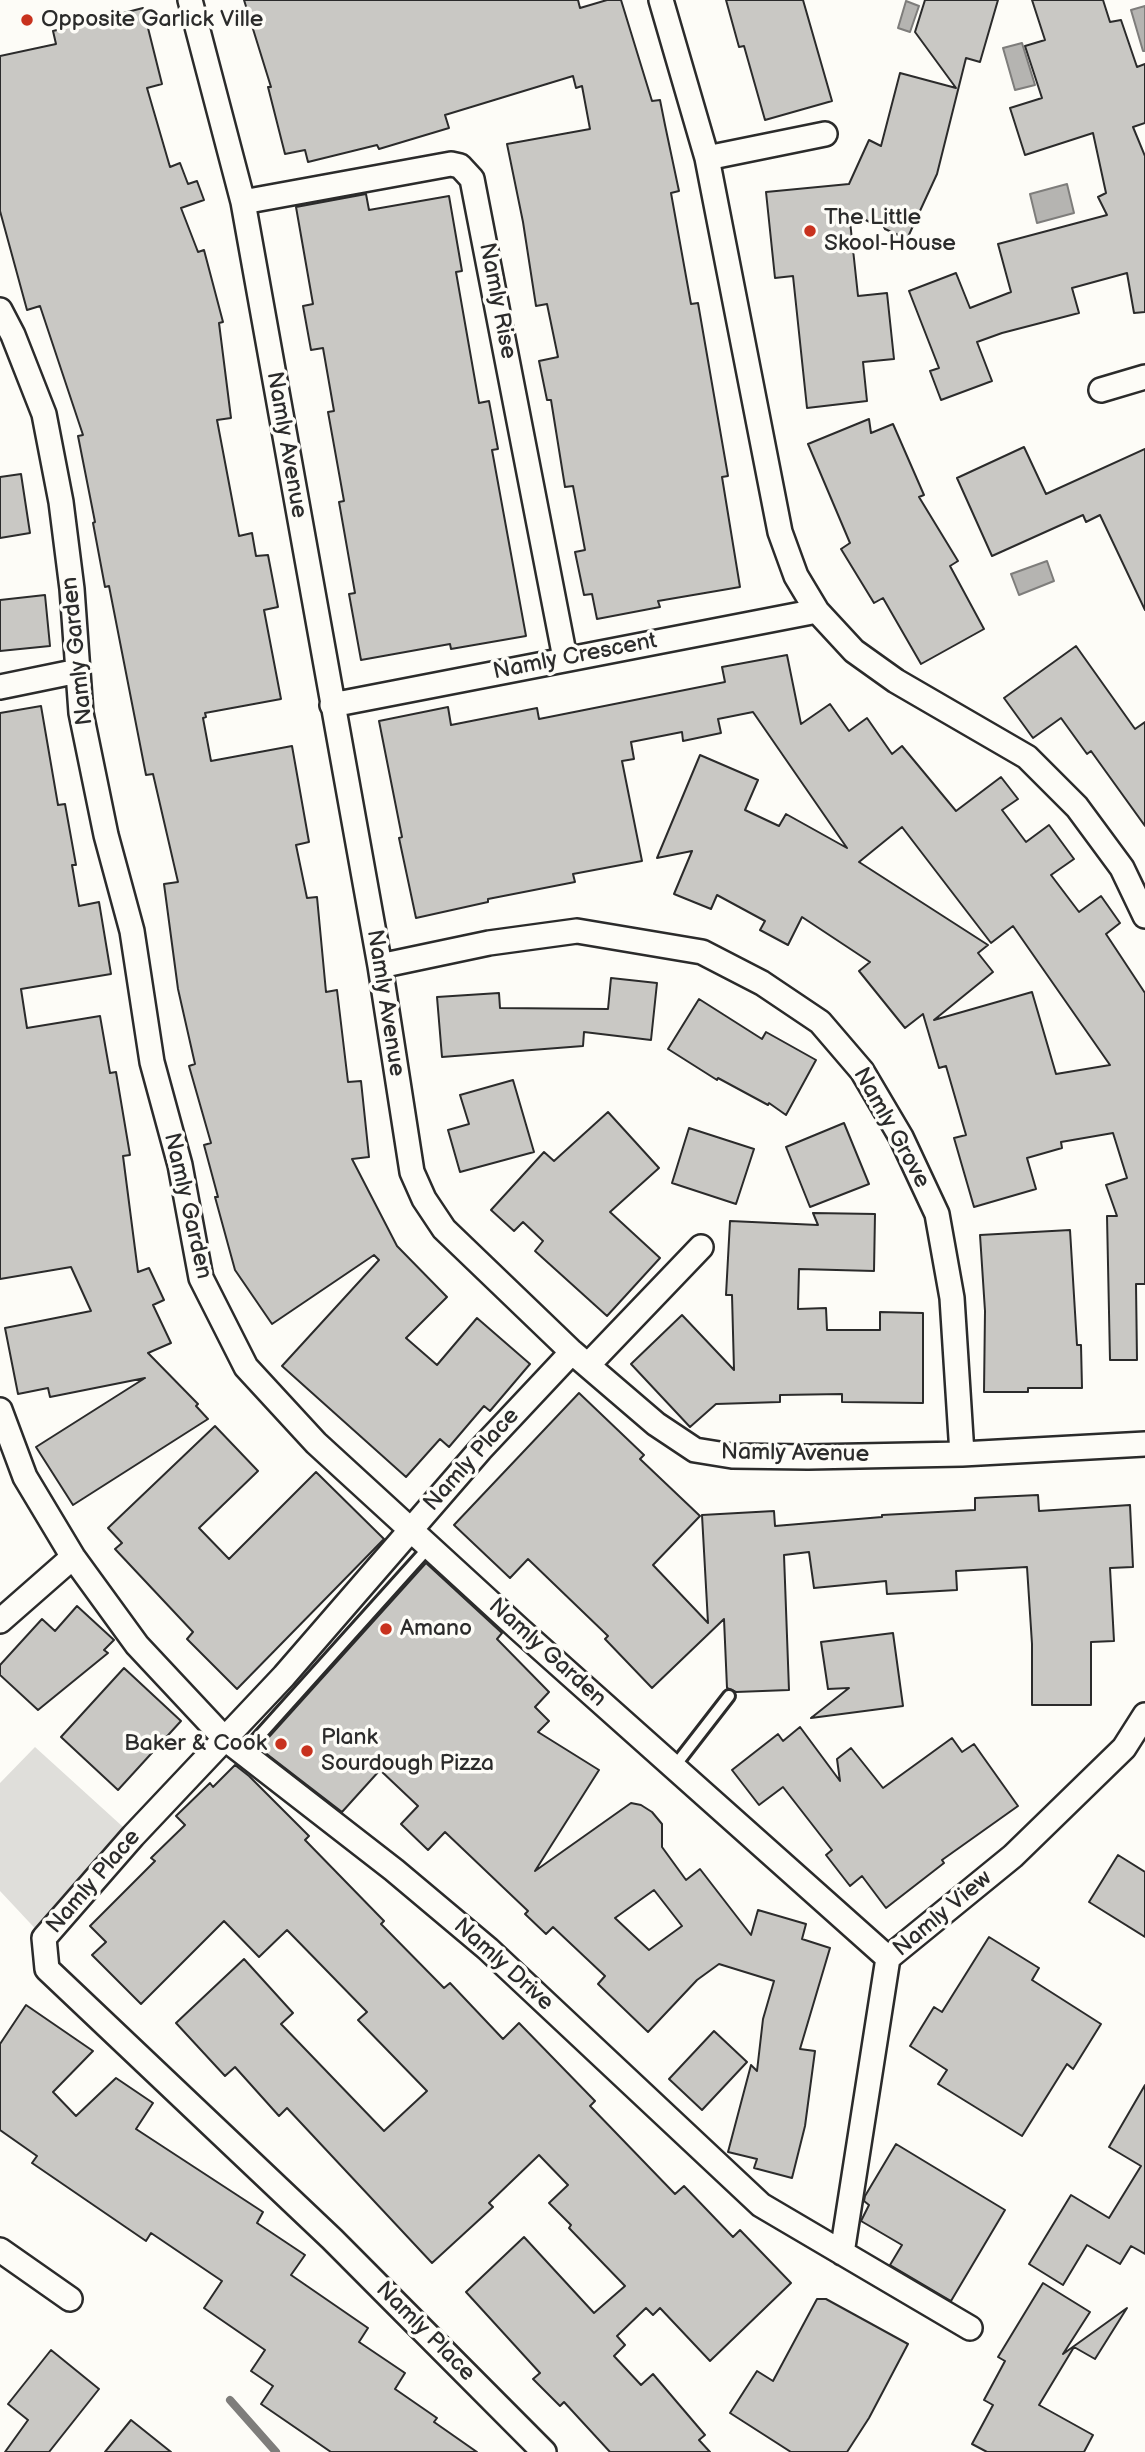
<!DOCTYPE html>
<style>
body{margin:0}
canvas{display:block;background:#fdfcf7}
</style>
<canvas width="1145" height="2452"></canvas>
<script>
const c = document.querySelector('canvas').getContext('2d');
c.lineJoin = 'round';
function paint(path, color) {
  c.fillStyle = color;
  c.fill(path, 'evenodd');
}
function strokePath(path, color, width, dash) {
  c.strokeStyle = color;
  c.lineWidth = width;
  c.lineCap = dash ? 'butt' : 'round';
  c.setLineDash(dash || []);
  c.stroke(path);
}
function drawText(font, color, halo, rows, align = 'center') {
  c.font = font + ' "Balsamiq Sans",sans-serif';
  c.lineWidth = 7;
  c.setLineDash([]);
  c.textBaseline = 'middle';
  c.strokeStyle = halo;
  c.fillStyle = color;
  for (const [text, x, y, turn = 0] of rows) {
    c.save();
    c.translate(x, y);
    c.rotate((+turn || 0) * Math.PI / 180);
    c.textAlign = isNaN(turn) ? turn : align;
    if (halo) c.strokeText(text, 0, 0);
    c.fillText(text, 0, 0);
    c.restore();
  }
}
paint(new Path2D(`
 M35,1747L133,1836L44,1938L0,1891V1783Z`), '#dfdeda');
const water = new Path2D(`
 M906,1L919,6L910,32L898,28Z
 M1145,6V51H1143L1131,10Z
 M1022,43L1035,85L1015,90L1003,48Z
 M1067,184L1074,213L1037,223L1030,194Z
 M1047,561L1054,581L1019,595L1011,574Z`);
paint(water, '#b5b4b1');
strokePath(water, '#7e7d7b', 2);
strokePath(new Path2D(`
 M230,2400L276,2452`), '#7e7d7b', 8);
const building = new Path2D(`
 M244,0H578L580,8L607,0H621L652,101L660,100L665,125L679,191L671,193L691,304L698,303L728,476L722,477L740,587L658,601L660,607L597,619L592,594L584,595L575,552L585,550L573,486L565,487L551,400H547L539,361L558,357L547,304L536,306L523,222L507,144L590,129L582,86L576,88L573,76L445,115L449,128L379,149L377,145L308,162L305,150L285,154L268,87H271Z
 M726,0H803L832,101L765,120L744,46L739,47Z
 M925,0H998L980,62L966,58L937,174L907,239L885,229L883,225L878,226L849,212L858,296L887,293L894,359L863,362L867,401L807,408L793,276L775,278L766,192L849,184L869,140L881,146L900,73L956,88L915,32Z
 M1032,0H1103L1110,22L1121,20L1137,67L1145,64V123L1133,127L1145,156V312L1134,313L1127,273L1072,288L1079,313L1002,333L977,342L992,381L941,400L930,371L939,368L909,291L956,273L970,308L1011,292L998,244L1107,215L1098,197L1106,193L1093,133L1025,155L1010,108L1042,98L1025,46L1045,40Z
 M143,8L162,84L147,88L170,167L180,163L188,184L197,181L204,200L181,208L198,252L204,250L223,322L219,323L231,418L217,420L239,536L252,533L256,556L268,555L278,607L264,610L281,699L205,713L206,717L203,718L211,761L292,746L309,842L296,845L307,898L317,897L326,992L337,990L348,1082L361,1081L369,1157L352,1159L397,1246L447,1297L406,1338L437,1365L477,1318L530,1364L490,1411L484,1406L449,1447L440,1439L406,1477L282,1366L379,1260L374,1255L272,1324L235,1270L215,1197H218L204,1145L211,1143L189,1066L195,1064L178,989L164,884L178,882L153,774L146,775L109,586L105,587L93,523L95,522L78,436L83,435L40,306L27,310L0,211V56L56,44L53,31Z
 M366,194L369,210L449,196L462,271L456,272L479,403L489,401L498,449L492,450L526,636L451,649L450,644L361,660L349,594L355,593L339,502L344,501L328,412L334,411L323,348L311,350L303,306L313,304L296,207Z
 M869,419L871,433L893,424L924,495L919,497L958,561L950,566L984,629L921,664L883,598L874,603L841,549L850,543L808,444Z
 M1024,447L1046,494L1145,449V610L1100,515L1086,522L1083,515L992,556L957,478Z
 M21,474L30,533L0,538V477Z
 M45,595L50,646L0,651V600Z
 M1076,646L1135,729L1145,722V826L1091,751L1087,754L1061,718L1033,738L1004,698Z
 M787,655L801,724L830,704L849,731L867,718L892,754L902,746L956,811L1001,777L1018,799L1002,810L1026,842L1049,825L1074,859L1051,875L1079,912L1101,896L1120,923L1106,934L1145,993V1284H1136L1137,1360H1110L1107,1216H1117L1106,1185L1127,1178L1113,1133L1061,1142L1062,1148L1027,1158L1036,1189L974,1207L954,1138L966,1135L946,1066L939,1068L923,1014L905,1028L859,971L870,962L802,917L788,945L760,930L765,921L717,895L711,909L674,894L692,851L657,858L700,755L758,780L745,810L779,826L786,814L847,848L753,712L718,719L721,733L683,741L682,732L631,742L634,759L622,761L642,861L573,874L575,882L488,899V902L416,918L399,838L402,837L379,721L448,707L451,725L537,708L539,719L725,682L722,667ZM902,827L991,943L1013,926L1110,1065L1056,1074L1032,992L934,1020L993,972L978,953L988,945L859,862Z
 M41,706L58,805L65,804L76,865H72L79,906L99,902L111,974L21,989L27,1028L100,1016L110,1073L116,1072L130,1155L123,1156L138,1272L149,1268L164,1300L153,1305L171,1343L148,1353L198,1404L196,1406L208,1419L73,1505L36,1447L145,1378L50,1397L48,1388L18,1394L5,1328L91,1311L71,1267L0,1279V713Z
 M611,978L657,983L651,1040L584,1032L583,1046L442,1057L437,997L499,993L500,1008L608,1009Z
 M699,999L762,1039L766,1032L816,1060L786,1115L769,1103L768,1105L718,1078L717,1080L668,1049Z
 M513,1080L534,1152L460,1172L448,1130L469,1124L460,1095Z
 M608,1112L659,1168L610,1212L660,1258L607,1316L535,1251L543,1241L523,1222L514,1231L491,1210L544,1152L554,1161Z
 M844,1123L869,1184L810,1207L786,1147Z
 M689,1128L754,1149L736,1204L672,1183Z
 M813,1213L875,1214L874,1271L799,1269L798,1309L826,1308L827,1330H880V1312L923,1313V1403L842,1402V1394L780,1395V1402L716,1404L690,1427L631,1364L682,1315L734,1370L732,1295H726L730,1221L818,1225Z
 M1070,1230L1077,1345H1081L1082,1388H1028V1392H984L985,1311L980,1235Z
 M579,1393L644,1455L640,1459L700,1516L653,1565L708,1623L702,1515L774,1511L775,1526L882,1517V1515L975,1510V1498L1038,1495L1039,1511L1130,1505L1133,1567L1110,1568L1114,1641L1091,1642V1705H1032V1644L1027,1567L956,1571L957,1590L887,1594L886,1581L814,1588L809,1552L784,1555L789,1690L736,1692L727,1688L724,1619L652,1688L605,1639L608,1636L528,1559L510,1578L454,1525Z
 M215,1426L258,1471L199,1528L229,1559L316,1472L384,1539L237,1689L187,1639L193,1632L115,1549L122,1543L108,1528Z
 M426,1563L502,1633L497,1639L549,1692L535,1707L549,1721L538,1732L599,1770L535,1871L631,1803L641,1805L652,1812L662,1824V1847L686,1880L700,1869L751,1935L758,1910L806,1924L802,1939L830,1948L800,2049L815,2051L805,2126L792,2178L754,2168L757,2159L728,2152L751,2065L757,2071L763,2019L774,1981L719,1964L697,1980L648,2032L598,1984L605,1976L553,1927L546,1934L525,1914L528,1911L445,1832L428,1850L401,1824L418,1806L380,1770L342,1812L259,1748ZM654,1890L682,1926L649,1950L615,1918Z
 M77,1606L114,1640L104,1650L108,1653L38,1710L0,1675V1665L42,1619L55,1631Z
 M893,1633L903,1706L811,1718L849,1688L828,1689L821,1642Z
 M124,1668L181,1721L118,1790L61,1737Z
 M800,1727L840,1781L837,1759L851,1748L883,1788L952,1738L962,1752L974,1744L1018,1806L942,1860L944,1863L886,1908L862,1876L850,1886L826,1855L832,1850L783,1787L759,1805L732,1770L778,1734L783,1741Z
 M235,1765L249,1776L309,1836L305,1840L384,1921L381,1924L444,1988L450,1983L503,2039L519,2023L595,2101L590,2106L675,2194L684,2186L733,2237L740,2230L791,2283L710,2361L660,2308L653,2315L646,2308L617,2336L625,2345L614,2356L641,2385L653,2374L705,2435L699,2440L710,2452H610L564,2402L560,2406L533,2379L540,2373L466,2292L524,2237L594,2313L625,2286L569,2228L571,2225L549,2203L568,2185L539,2155L489,2203L493,2207L432,2263L287,2108L279,2116L235,2067L225,2076L176,2023L244,1959L293,2013L281,2024L384,2131L427,2091L358,2020L367,2012L287,1930L259,1957L224,1921L141,2004L92,1955L106,1942L90,1926L155,1861L151,1858L185,1825L176,1816L210,1783L213,1787Z
 M1118,1855L1145,1872V1937L1089,1902Z
 M989,1937L1039,1968L1032,1980L1101,2024L1073,2069L1067,2064L1022,2136L938,2084L947,2070L910,2046L934,2007L942,2012Z
 M26,2005L93,2051L53,2092L76,2116L116,2078L153,2103L136,2129L263,2212L257,2223L305,2255L291,2275L368,2328L359,2342L405,2373L395,2389L437,2418L434,2422L477,2452H331L261,2404L273,2386L251,2371L265,2350L204,2308L222,2281L151,2233L146,2241L32,2163L37,2156L0,2130V2044Z
 M714,2031L747,2062L702,2110L669,2079Z
 M1145,2085V2254L1131,2246L1120,2264L1087,2245L1063,2285L1029,2264L1071,2195L1109,2218L1141,2166L1109,2147Z
 M896,2144L1005,2210L951,2301L890,2265L902,2245L861,2221L869,2205L864,2201L865,2196Z
 M1043,2283L1090,2312L1063,2354L1127,2308L1095,2359L1074,2347L1039,2405L1093,2435L1084,2452H987L972,2444L993,2405L984,2400L1005,2361L998,2357Z
 M817,2299H826L908,2344L869,2418L847,2452H791L730,2413L757,2371L773,2381Z
 M51,2350L99,2389L49,2452H5L28,2420L8,2404Z
 M131,2420L171,2452H105Z`);
paint(building, '#c9c8c4');
strokePath(building, '#2b2b2b', 2);
const service = new Path2D(`
 M244,1753L430,1546
 M674,1767L729,1696`);
const minor = new Path2D(`
 M190,0L243,202L380,966L412,1172L424,1199L444,1229L572,1352L656,1424L695,1450L732,1456L808,1457L962,1454L1145,1444
 M661,0L707,158L780,532L796,576L817,611L854,651L896,681L1027,757L1077,807L1122,868L1145,916
 M707,158L825,134
 M243,202L451,164L460,166L472,179L565,658
 M0,310L13,335L44,414L61,502L72,589L81,713L106,835L132,931L152,1062L180,1165L201,1278L246,1367L316,1443L519,1629L888,1958
 M1101,390L1145,377
 M0,687L78,671
 M332,705L817,611
 M380,966L489,943L577,931L702,952L762,983L820,1022L862,1071L901,1137L937,1214L952,1298L962,1454
 M588,1365L701,1247
 M0,1410L25,1477L73,1557L137,1645L224,1738L394,1870L488,1949L761,2205L970,2328
 M0,1621L73,1557
 M0,2250L70,2299
 M842,2253L888,1958L1013,1856L1124,1748L1145,1715
 M544,2452L332,2239L47,1969L44,1938L133,1836L284,1676L480,1450L572,1352`);
strokePath(service, '#2b2b2b', 16);
strokePath(minor, '#2b2b2b', 28);
strokePath(service, '#fdfcf7', 10);
strokePath(minor, '#fdfcf7', 23);
for (const [x, y, r, color] of [
 [27,20,7,"#c8321e"],
 [810,231,7,"#c8321e"],
 [386,1629,7,"#c8321e"],
 [281,1744,7,"#c8321e"],
 [307,1751,7,"#c8321e"]
]) {
  const dot = new Path2D();
  dot.arc(x, y, r, 0, 2 * Math.PI);
  c.fillStyle = color;
  c.fill(dot);
  strokePath(dot, '#fdfcf7', 2.5);
}
drawText('23px', '#2b2b2b', '#fdfcf7', [
 ["Opposite Garlick Ville",41,20],
 ["The Little",824,218],
 ["Skool-House",824,244],
 ["Amano",400,1629],
 ["Plank",321,1738],
 ["Sourdough Pizza",321,1764],
 ["Baker & Cook",267,1744,"right"]
], 'left');
drawText('23px', '#2b2b2b', '#fdfcf7', [
 ["Namly Rise",497,301,79],
 ["Namly Avenue",286,445,80],
 ["Namly Garden",78,651,-96],
 ["Namly Crescent",575,657,-11],
 ["Namly Avenue",385,1003,81],
 ["Namly Grove",891,1128,61],
 ["Namly Garden",187,1206,77],
 ["Namly Avenue",795,1454,1],
 ["Namly Place",472,1460,-48],
 ["Namly Garden",547,1653,42],
 ["Namly Place",94,1882,-49],
 ["Namly View",943,1914,-40],
 ["Namly Drive",503,1965,42],
 ["Namly Place",425,2332,45]
]);
</script>
